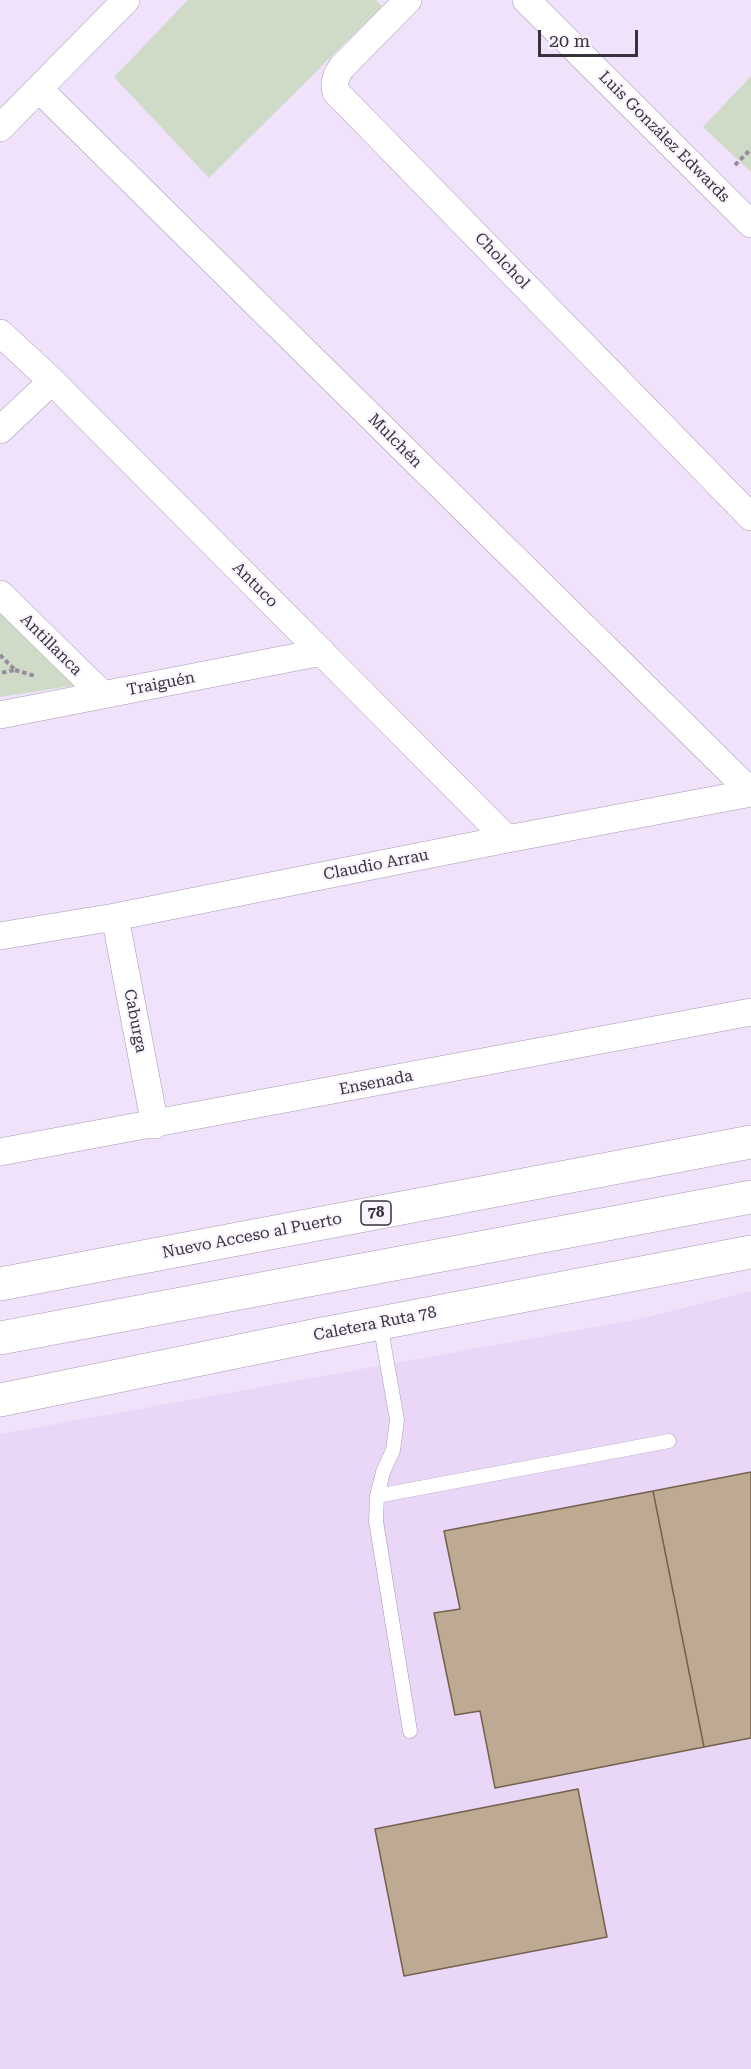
<!DOCTYPE html>
<meta charset="utf-8">
<style>
body{margin:0}
#map{position:relative;width:751px;height:2069px;overflow:hidden;background:#f1e2fc;font-family:"Roboto Serif",serif}
canvas{display:block}
.scale{position:absolute;left:538px;top:30px;width:100px;height:27px;box-sizing:border-box;border:3px solid #38323d;border-top:0;padding-left:8px;font-size:18px;line-height:21px;white-space:nowrap;color:#38323d;-webkit-text-stroke:4px #f9f3fe;paint-order:stroke}
</style>
<div id="map">
<canvas width="751" height="2069"></canvas>
<div class="scale">20 m</div>
</div>
<script>
const c = document.querySelector('canvas').getContext('2d');
c.lineJoin = 'round';
function paint(path, color) {
  c.fillStyle = color;
  c.fill(path, 'evenodd');
}
function strokePath(path, color, width, dash) {
  c.strokeStyle = color;
  c.lineWidth = width;
  c.lineCap = dash ? 'butt' : 'round';
  c.setLineDash(dash || []);
  c.stroke(path);
}
function drawText(font, color, halo, rows, align = 'center') {
  c.font = font + ' "Roboto Serif",serif';
  c.lineWidth = 4.5;
  c.setLineDash([]);
  c.textBaseline = 'middle';
  c.strokeStyle = halo;
  c.fillStyle = color;
  for (const [text, x, y, turn = 0] of rows) {
    c.save();
    c.translate(x, y);
    c.rotate((+turn || 0) * Math.PI / 180);
    c.textAlign = isNaN(turn) ? turn : align;
    if (halo) c.strokeText(text, 0, 0);
    c.fillText(text, 0, 0);
    c.restore();
  }
}
paint(new Path2D(`
 M751,1291V2069H0V1434L634,1320Z`), '#ead7f8');
paint(new Path2D(`
 M188,0H376L382,6L209,178L114,77Z
 M751,76V172L703,127Z
 M0,602L84,684L0,697Z`), '#cfdac7');
const building = new Path2D(`
 M751,1472V1738L704,1747L653,1491Z
 M653,1491L704,1747L495,1788L480,1711L455,1715L434,1613L460,1609L444,1531Z
 M578,1789L607,1937L404,1976L375,1829Z`);
paint(building, '#bea993');
strokePath(building, '#74614d', 1.5);
const service = new Path2D(`
 M380,1323L397,1420L393,1450L383,1472L377,1496L376,1521L410,1731
 M377,1496L669,1441`);
const minor = new Path2D(`
 M408,0L342,67C336,75 333,82 336,92L751,517
 M526,0L751,224
 M39,89L751,792
 M0,128L126,0
 M0,333L52,381L507,839
 M0,430L52,381
 M0,594L103,695
 M0,715L322,652
 M115,917L155,1125
 M0,936L115,917L507,839L751,793
 M0,1152L751,1012`);
const tertiary = new Path2D(`
 M0,1400L318,1335L751,1252`);
const motorway = new Path2D(`
 M0,1284L751,1142
 M0,1338L751,1197`);
strokePath(service, '#a899b2', 15);
strokePath(minor, '#a899b2', 28);
strokePath(tertiary, '#a899b2', 34);
strokePath(motorway, '#a899b2', 34);
strokePath(new Path2D(`
 M735,165L751,149
 M0,655L15,670L0,673
 M15,670L35,676`), '#978c9f', 4, [4.5, 3]);
strokePath(service, '#fff', 14);
strokePath(minor, '#fff', 27);
strokePath(tertiary, '#fff', 33);
strokePath(motorway, '#fff', 33);
for (const [x, y, w] of [
 [376,1213,30]
]) {
  const box = new Path2D();
  box.roundRect(x - w / 2, y - 12, w, 24, 4.5);
  c.fillStyle = '#f9f3fe';
  c.fill(box);
  strokePath(box, '#38323d', 1.5);
}
drawText('bold 15px', '#38323d', null, [
 ["78",376,1213]
]);
drawText('16px', '#38323d', '#f9f3fe', [
 ["Luis González Edwards",664,137,45],
 ["Cholchol",502,261,46],
 ["Mulchén",395,441,45],
 ["Antuco",255,585,45],
 ["Antillanca",51,645,45],
 ["Traiguén",161,684,-11],
 ["Claudio Arrau",376,865,-11],
 ["Caburga",135,1021,79],
 ["Ensenada",376,1083,-11],
 ["Nuevo Acceso al Puerto",252,1236,-11],
 ["Caletera Ruta 78",375,1324,-11]
]);
</script>
